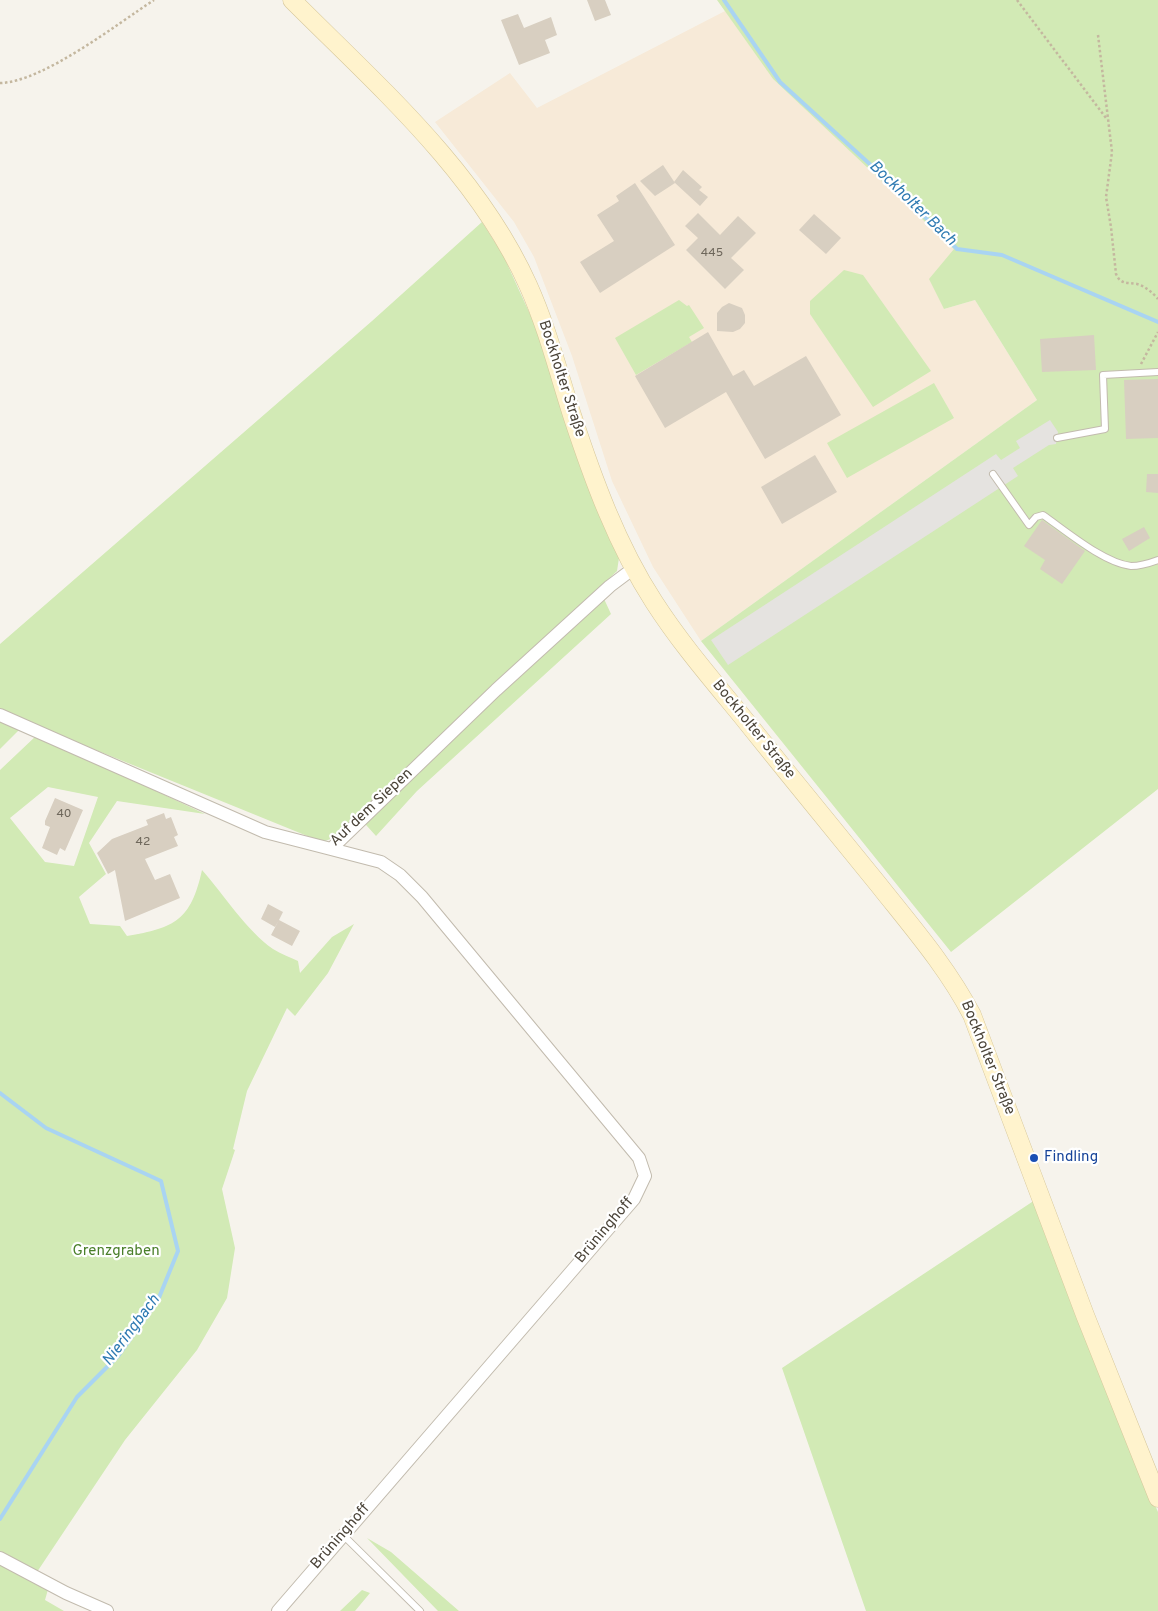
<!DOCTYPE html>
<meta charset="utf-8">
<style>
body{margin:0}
canvas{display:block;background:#f6f3ec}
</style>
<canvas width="1158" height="1611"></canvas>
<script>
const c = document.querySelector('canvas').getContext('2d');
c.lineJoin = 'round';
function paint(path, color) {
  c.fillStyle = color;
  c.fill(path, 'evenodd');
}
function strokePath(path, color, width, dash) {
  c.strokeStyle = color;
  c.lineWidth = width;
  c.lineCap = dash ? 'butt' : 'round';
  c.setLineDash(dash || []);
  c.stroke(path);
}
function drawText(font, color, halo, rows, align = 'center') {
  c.font = font + ' Overpass,sans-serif';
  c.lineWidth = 4.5;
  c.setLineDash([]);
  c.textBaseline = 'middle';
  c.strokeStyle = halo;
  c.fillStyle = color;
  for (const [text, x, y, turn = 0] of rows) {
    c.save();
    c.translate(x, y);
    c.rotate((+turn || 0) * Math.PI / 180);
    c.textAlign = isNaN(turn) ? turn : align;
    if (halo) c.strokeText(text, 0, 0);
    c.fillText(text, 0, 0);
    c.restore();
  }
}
paint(new Path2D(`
 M725,11L773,79L954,249L944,309L975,300L1037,400L701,641L653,567L612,481L572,356L534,257L514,222L435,122L510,73L537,108Z`), '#f7ead8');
paint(new Path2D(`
 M717,0H1158V789L951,952L701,641L1037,400L975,300L944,309L929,279L954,249L773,79Z
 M482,222L503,255L540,336L619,558L617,571L599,588L611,614L417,791L376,836L358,816L339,836L322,842L27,722L0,749V644L372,321Z
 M844,270L863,275L931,371L873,407L810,314V301Z
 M679,300L687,306L689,305L704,328L689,337L692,342L636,375L615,338Z
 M934,383L954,418L847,478L827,443Z
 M37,735L205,814L117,801L89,843L106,874L79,897L90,924L120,926L127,936C175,928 191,920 202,870C224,895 247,931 273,949C281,954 290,957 298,961L300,973L332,937L354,924L328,973L295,1016L287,1008L247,1091L233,1149L235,1150L222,1189L235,1248L227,1298L197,1350L125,1440L33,1578L49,1586L45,1600L64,1611H0V770ZM48,787L98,797L74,866L45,862L10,818Z
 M1035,1200L1116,1416L1158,1512V1611H866L782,1368Z
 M367,1538L391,1552L459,1611H438Z
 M362,1590L370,1593L355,1611H340Z`), '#d2eab5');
paint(new Path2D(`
 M1050,420L1058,432L1056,444L1049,445L1013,468L1018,476L728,665L711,640L996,454L1001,460L1020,448L1016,441Z`), '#e5e3e0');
strokePath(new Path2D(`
 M724,0L780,82L897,189L957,249L1002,255L1158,322
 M0,1093L46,1128L161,1181L178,1251L158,1300L118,1356L77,1397L0,1519`), '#a9d4f2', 4);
paint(new Path2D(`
 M587,0H605L611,15L595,21Z
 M518,14L524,28L551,17L557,35L545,40L550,53L519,65L501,20Z
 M663,165L675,183L655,196L640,181Z
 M683,170L702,187L699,190L708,197L700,206L674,182Z
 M635,183L675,245L600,293L580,262L614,241L597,215L619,201L616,196Z
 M698,213L720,235L738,216L756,233L731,258L744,270L725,289L686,250L698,238L685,226Z
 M814,214L841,238L826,254L799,230Z
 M729,303L742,308L745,315V323L740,329L733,332L717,331V313L722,307Z
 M708,332L733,376L744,370L754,386L806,356L841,415L765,459L726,392L665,428L635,376Z
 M1094,335L1096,370L1042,372L1040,339Z
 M1158,379V438L1126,439L1124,380Z
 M815,455L837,492L782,524L761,487Z
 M1147,474H1158V493L1146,492Z
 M1042,520L1085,551L1062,584L1040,569L1045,560L1024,546Z
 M1144,527L1150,538L1129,551L1122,539Z
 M55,798L83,810L65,851L60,848L57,855L42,848L50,827L45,825V821Z
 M164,813L166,819L171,817L178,835L174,837L178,846L145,859L155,880L170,874L180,898L125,921L115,870L108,874L97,853L112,839L148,825L146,820Z
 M268,904L283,912L279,920L300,931L292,946L271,935L279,920L275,927L261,919Z`), '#d8cfc1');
const lane = new Path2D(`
 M1057,438L1105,429L1103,375L1158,372
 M993,474L1029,525L1036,517L1043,515C1066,531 1104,563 1131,566C1140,566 1150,563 1158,560
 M343,1535L420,1611`);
const street = new Path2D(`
 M0,715L265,832L331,849L496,690L610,586L634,568
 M0,1558L66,1593L107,1611
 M278,1611L634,1199L645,1176L639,1158L422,897L400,875L381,862L331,849`);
const secondary = new Path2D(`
 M292,0C378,86 477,172 528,285C547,327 558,371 572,415C593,479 617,545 654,602C681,644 714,682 745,720C789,775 834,830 878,884C912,927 947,967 972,1015L1085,1315L1158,1498`);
strokePath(lane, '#c2bbae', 8);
strokePath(street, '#c2bbae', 14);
strokePath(secondary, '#d6c79b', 19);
strokePath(new Path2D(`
 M1017,0L1106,118
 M1098,35L1112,152L1106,197L1111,227L1116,274C1121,285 1127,282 1137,284C1145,286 1153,293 1158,299
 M0,83C43,82 117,24 154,0
 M1141,364L1158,332`), '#c4b79f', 2.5, [2.5, 2.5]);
strokePath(lane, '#fff', 6);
strokePath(street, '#fff', 12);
strokePath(secondary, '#fff3cd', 18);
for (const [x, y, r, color] of [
 [1034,1158,5,"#1a4fb4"]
]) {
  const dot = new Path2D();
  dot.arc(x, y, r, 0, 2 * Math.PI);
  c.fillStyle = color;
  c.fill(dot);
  strokePath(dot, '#fff', 2);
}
drawText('12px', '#6e675b', null, [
 ["445",712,254],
 ["40",64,815],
 ["42",143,843]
]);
drawText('15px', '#4b4439', '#fff', [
 ["Bockholter Straße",561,379,72],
 ["Bockholter Straße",753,730,51],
 ["Auf dem Siepen",372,808,-43],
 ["Bockholter Straße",987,1058,68],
 ["Brüninghoff",605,1231,-50],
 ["Brüninghoff",341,1537,-49]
]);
drawText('15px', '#164399', '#fff', [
 ["Findling",1044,1158]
], 'left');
drawText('15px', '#4a7f2a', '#fff', [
 ["Grenzgraben",116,1252]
]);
drawText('italic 16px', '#2e7ab2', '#fff', [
 ["Bockholter Bach",912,204,44],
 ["Nieringbach",132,1331,-53]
]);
</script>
